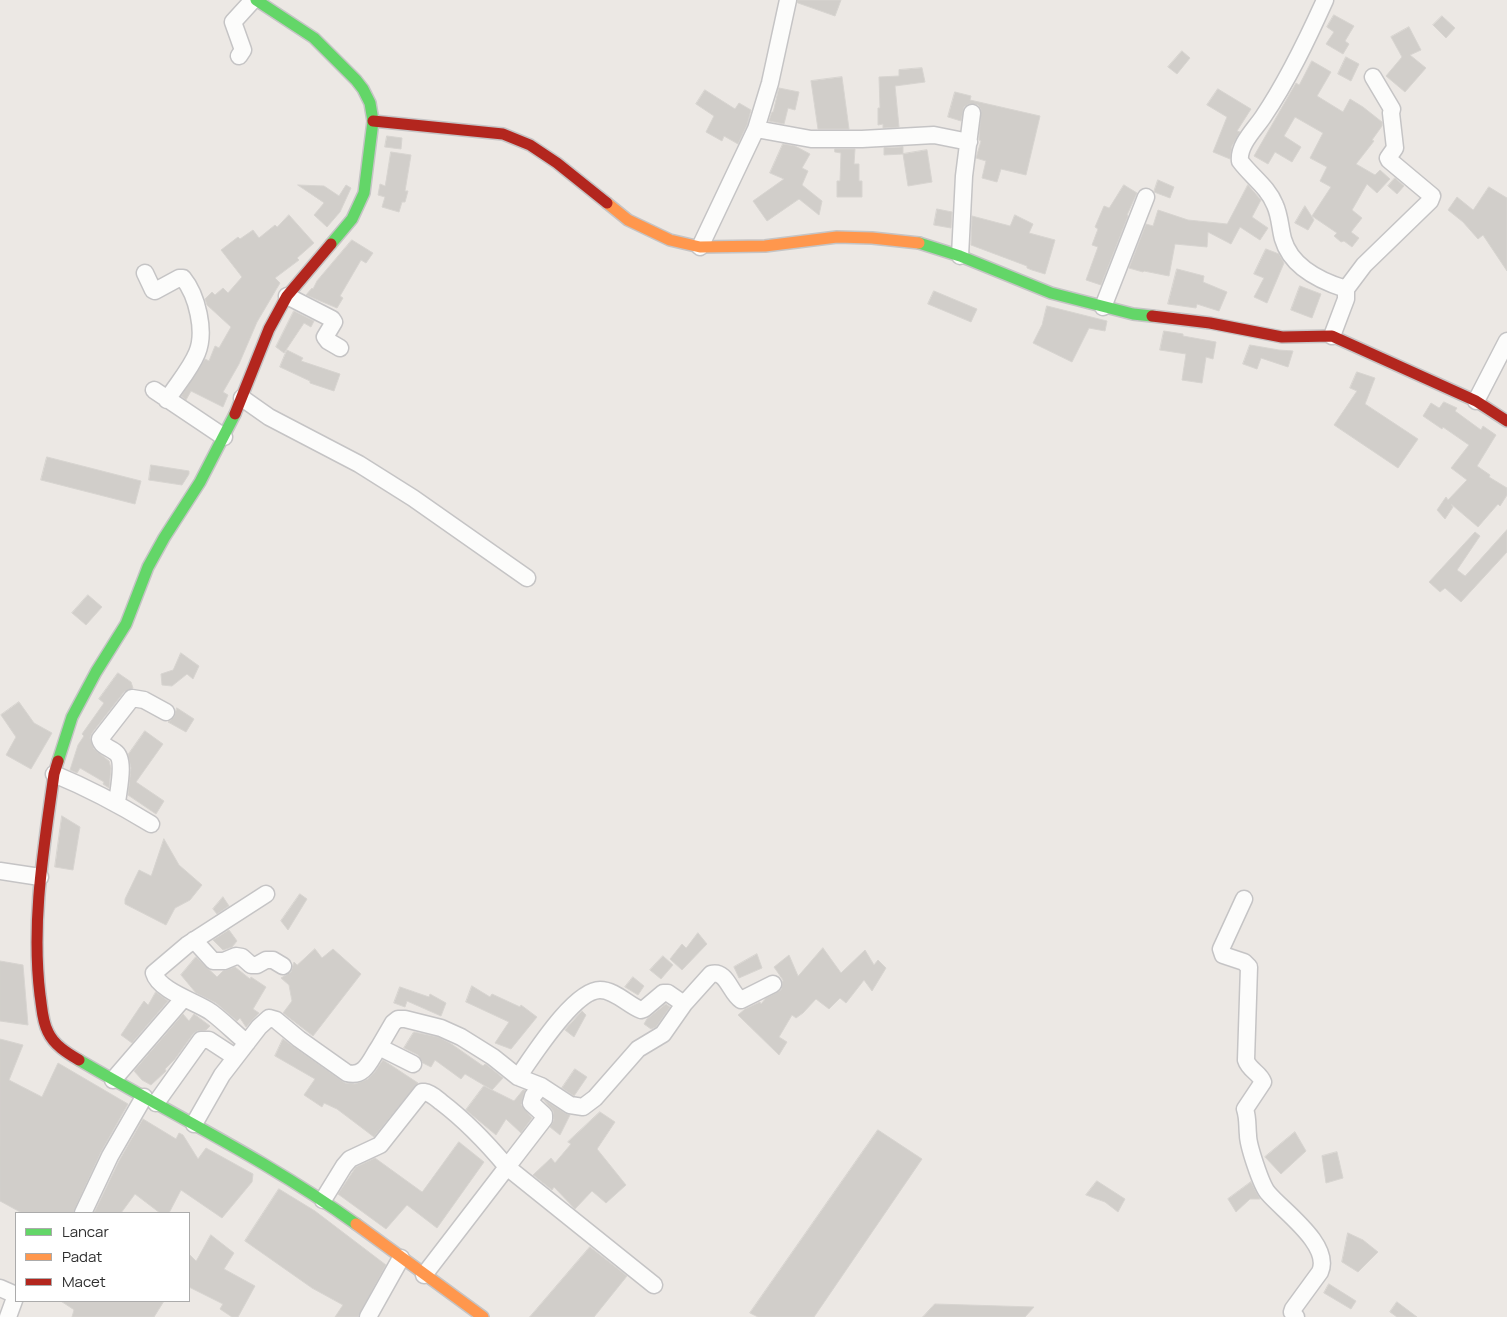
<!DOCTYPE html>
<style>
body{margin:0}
#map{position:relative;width:1507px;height:1317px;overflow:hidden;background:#ece8e4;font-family:Manrope,sans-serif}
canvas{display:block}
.legend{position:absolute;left:15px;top:1212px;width:175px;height:90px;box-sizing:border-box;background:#fff;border:1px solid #ababab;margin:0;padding:6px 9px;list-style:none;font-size:15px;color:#2e2e2e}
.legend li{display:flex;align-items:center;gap:10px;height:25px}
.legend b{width:25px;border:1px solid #ababab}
</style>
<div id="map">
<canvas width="1507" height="1317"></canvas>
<ul class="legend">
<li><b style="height:6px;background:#63d668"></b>Lancar</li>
<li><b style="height:6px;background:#ff974d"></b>Padat</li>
<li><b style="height:6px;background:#b3261e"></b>Macet</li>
</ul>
</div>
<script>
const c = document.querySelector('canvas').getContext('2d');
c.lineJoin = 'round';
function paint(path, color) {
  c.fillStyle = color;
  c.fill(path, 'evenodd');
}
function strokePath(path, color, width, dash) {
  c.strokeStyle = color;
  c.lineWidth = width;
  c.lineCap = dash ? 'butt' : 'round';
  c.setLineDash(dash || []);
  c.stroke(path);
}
const building = new Path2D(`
 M798,0H841L835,16L798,3Z
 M1334,15L1354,26L1345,41L1349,44L1343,54L1326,44L1334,32L1327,27Z
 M1442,16L1455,28L1446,38L1433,25Z
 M1409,27L1421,50L1410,55L1426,68L1405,92L1386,76L1402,57L1391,37Z
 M1182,51L1190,58L1177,74L1168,67Z
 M1346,57L1359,64L1351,81L1338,74Z
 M1312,61L1331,72L1317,96L1343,112L1350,99L1363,107L1382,122V126L1372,140L1374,141L1356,164L1375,175L1380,170L1390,179L1377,193L1367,184L1352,210L1362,218L1351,232L1359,238L1352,247L1344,241L1341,242L1334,236L1337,233L1312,216L1331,187L1320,181L1327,167L1310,158L1323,133L1295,117L1284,136L1301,147L1292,162L1275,152L1268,164L1254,156L1296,83L1299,85Z
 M922,68L925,82L895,86L899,127L883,128V124L878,125V108H880L879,77L899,76V70Z
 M842,77L849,129H818L811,81Z
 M779,88L799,92L795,110L788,108L784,124L769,121L772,112H773Z
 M1218,89L1251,109L1237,131L1240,132L1232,146L1230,159L1213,152L1227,117L1207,105Z
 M705,90L735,109L739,103L751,110L747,125L738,144L724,136L722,141L706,132L714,116L696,104Z
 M955,92L971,96L970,100L1040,116L1026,175L1001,169L997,182L982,178L986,161L976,158L981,141L979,140L981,110L978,105L969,104L964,107L961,121L948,117Z
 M387,136L402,138L401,149L385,147Z
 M783,144L795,146L810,154L802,168L808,171L802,185L822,201L819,215L799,199L767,221L753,201L784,179L770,173Z
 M903,147V154L884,155V148Z
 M835,149H855L854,164H859V181H862V197H837V181H840L841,153L835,152Z
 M927,150L932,182L908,186L903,154Z
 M391,152L411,155L405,191H408L405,202H402L399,212L382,207L385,197L378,195L380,184L385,186Z
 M1395,178L1404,186L1397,194L1388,186Z
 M1158,180L1174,187L1170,198L1154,192Z
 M298,185L324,186L339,196L346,185L351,188L340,212L327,227L314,215L324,203Z
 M1124,185L1137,193L1127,215L1128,216L1101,285L1086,280L1098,247L1092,245L1098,229L1095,227L1104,206L1109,208Z
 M1248,185L1261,200L1252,217L1268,228L1260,240L1240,227L1231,244L1208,232L1207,247L1175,244L1169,276L1144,271L1143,272L1129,268L1146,224L1153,226L1158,210L1188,220L1227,224Z
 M1489,187L1507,198V271L1483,235L1478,239L1463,222L1448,210L1457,197L1473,210Z
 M1305,206L1314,220L1308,230L1295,223Z
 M937,209L952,212L951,228L934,225Z
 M289,215L314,243L297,258L299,260L275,278L280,283L257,322L239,364L223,392L228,395L223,407L191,391L186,400L181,396L205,359L209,361L215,346L219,348L231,327L207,305L205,299L212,292L215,295L223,288L228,293L242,277L221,250L238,237L240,239L253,230L259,238L275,225L277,227Z
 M1015,215L1033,224L1029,233L1055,240L1045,274L1032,270L1027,268V266L971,245L972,216L1010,226Z
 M352,240L373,253L366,263L361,260L340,296L343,298L337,308L306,295L312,288L313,289L317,281Z
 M1266,249L1279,254L1284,263L1267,303L1254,297L1264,278L1254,274Z
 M1177,269L1204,276L1203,282L1227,292L1219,311L1197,304L1196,308L1168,304Z
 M1300,286L1321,294L1312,318L1291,310Z
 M934,291L977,309L971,322L928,304Z
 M1047,306L1107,321L1105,331L1089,328L1072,362L1033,343L1042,325Z
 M294,311L314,321L311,327L304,323L284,353L276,347Z
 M1164,331L1183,334V336L1216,342L1213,359L1206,357L1202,383L1182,380L1186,354L1160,350Z
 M1250,345L1279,350L1293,351L1288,367L1261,358L1257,369L1243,364Z
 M287,350L303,358L301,361L340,374L334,391L310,383V381L280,367Z
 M1357,372L1375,378L1365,404L1418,439L1398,468L1334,425L1357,391L1350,388Z
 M1444,402L1457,408L1455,411L1481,430L1483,426L1496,435L1477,466L1490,475L1489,477L1507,488V495L1500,506L1498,504L1478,527L1451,504L1453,507L1445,519L1437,510L1446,497L1448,500L1467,480L1451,468L1469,445L1443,427L1442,429L1423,416L1431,403L1439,408Z
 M47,457L141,481L135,504L41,480Z
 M151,465L189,471V474L182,485L149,480Z
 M1507,530V552L1461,602L1445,588L1440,592L1429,582L1475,532L1480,536L1457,570L1465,576Z
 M88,595L102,607L86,625L72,613Z
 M181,653L199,666L193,679L187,674L172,686L162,685L161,674L173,670Z
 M118,673L131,682L133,688L124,692L92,733L90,738L94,749L109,761L111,768L109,788L103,784L104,782L80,768L77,773L70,770L78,745L84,736L82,734L104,703L99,699Z
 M19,702L34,723L52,733L31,769L6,755L16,737L1,715Z
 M177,708L194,719L186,732L168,722L174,717Z
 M145,731L163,744L136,782L164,801L156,814L128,795L131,768L128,755Z
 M62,816L80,827L73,870L55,867Z
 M164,839L179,865L202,885L190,900L175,908L166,925L125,904V899L139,870L151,876Z
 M300,894L307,899L288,930L281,921Z
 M223,897L229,906L217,914L213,909Z
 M229,930L237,941L232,947L223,950L213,940Z
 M698,933L707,944L682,970L670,959L682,944L686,948Z
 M823,948L841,973L865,950L874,965L878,960L886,968L872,991L864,980L846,1003L840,998L829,1009L816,999L803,1013L796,1018L792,1015L779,1037L787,1042L779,1055L738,1015L745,1009L760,1002L761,1004L766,998L781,990L783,980L774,967L789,955L798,976Z
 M315,949L322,958L333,949L361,974L313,1036L283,1013L292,1001L289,985L281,978L291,972L294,962L297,965Z
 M757,954L762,968L739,978L734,967Z
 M663,956L673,965L661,979L650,970Z
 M196,957L217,977L223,971L235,967L250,979L251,977L266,987L253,1009L259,1013L246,1027L240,1018L237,1021L216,1003L196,993L181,975Z
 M0,961L23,965L28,1025L0,1021Z
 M633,977L644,986L638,995L625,987Z
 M472,986L490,997L492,994L520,1007L521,1005L537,1017L511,1049L495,1043L509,1022L466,1002Z
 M400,987L429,997L430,994L446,1003L441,1016L407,1001L405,1007L394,1003Z
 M156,992L168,1001L132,1043L121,1035L144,1001L148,1005Z
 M666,1004L670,1007L656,1027L651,1029L644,1024L647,1019Z
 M582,1011L586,1015L574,1037L565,1030Z
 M183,1014L189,1021L194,1014L210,1026L206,1030L197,1031L193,1034L175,1059L165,1069L166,1071L151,1085L142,1080L134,1071Z
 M414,1032L438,1037L450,1043L483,1066L485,1064L487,1065L503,1078L492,1090L465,1074L461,1079L435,1060L431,1067L423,1063L418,1055L404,1048Z
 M0,1039L23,1045L9,1080L42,1097L58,1063L128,1104L101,1152L73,1213H22L0,1201Z
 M283,1039L345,1083L355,1084L368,1079L374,1073L383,1060L418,1083L374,1137L337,1109L324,1103L322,1107L304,1095L315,1079L275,1056Z
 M575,1069L587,1077L574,1096L562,1088Z
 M484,1086L514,1101L523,1090H525L521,1105L532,1118L521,1133L506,1119L496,1135L466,1110Z
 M543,1099L565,1113L570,1115L560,1135L550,1127L554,1120L553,1111Z
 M600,1112L615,1122L597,1149L626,1185L606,1203L592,1191L575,1209L554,1187L552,1190L533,1175L551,1158L555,1163L571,1144L568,1142Z
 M143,1119L176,1139L179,1133L183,1135L198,1159L206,1148L253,1174L252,1182L222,1218L181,1190L169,1213H160L135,1194L121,1213H94L119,1161Z
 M878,1130L922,1159L814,1317H758L750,1313Z
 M1295,1132L1306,1151L1281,1174L1265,1157Z
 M459,1142L484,1162L437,1228L407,1205L386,1229L338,1194L356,1167L375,1158L422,1192Z
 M1337,1152L1343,1178L1326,1183L1322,1156Z
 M1097,1181L1125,1199L1118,1212L1105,1202L1086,1195Z
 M1251,1182L1260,1199H1250L1236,1212L1228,1199Z
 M279,1189L315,1211L386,1265L358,1317H335L343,1305L312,1288L245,1241Z
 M1348,1233L1363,1240L1378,1252L1358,1272L1342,1262Z
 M211,1235L234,1253L224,1269L255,1286L238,1317H232L220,1309L223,1304L189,1287V1254L196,1261Z
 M590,1247L627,1276L594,1317H530Z
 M1329,1284L1356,1301L1351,1309L1324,1293Z
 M61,1301H164L154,1317H72L74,1310Z
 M1397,1302L1417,1317H1397L1390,1312Z
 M935,1304L1034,1307L1025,1317H923Z`);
paint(building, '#d1ceca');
strokePath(building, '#d7d4d0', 1);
const street = new Path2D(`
 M1325,0C1307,40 1288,80 1263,117C1255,129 1238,145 1240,161C1251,176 1268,187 1275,205C1280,216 1280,228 1283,239C1291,267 1320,281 1346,289V299L1332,336
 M239,56L243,50L233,22L253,0
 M756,129L811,139H862L934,135L969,142
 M700,247L756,129L770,83L788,0
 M960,256L964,176L972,113
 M145,273L153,290L155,291L179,278H183C197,295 206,332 197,353C190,370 177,384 167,400
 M1346,289L1364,265L1430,201L1432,196L1389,160L1388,158L1395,148L1391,113L1392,109L1373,77
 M287,296L332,319L334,322L325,337L328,341L340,348
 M1103,307L1146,197
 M154,390L224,437
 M242,398L269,417L359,464L413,498L527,578
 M1476,401L1507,341
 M54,774C88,788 120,805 151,824
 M117,803C118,791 126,759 115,752C109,747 102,747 100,739L132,698L144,700L166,712
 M0,871L40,877
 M1244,899L1221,949L1223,955L1244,962L1249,967L1246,1060C1249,1070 1260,1073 1263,1082L1245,1109C1248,1118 1247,1125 1248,1135C1248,1145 1261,1185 1268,1193C1283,1211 1332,1245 1320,1272L1293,1309L1292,1312L1296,1317
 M194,940L213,961H224L236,956L242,957L251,965H257L266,960H273L283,966
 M247,1043C235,1033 223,1021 211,1012C197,1002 159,991 154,973L187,945L266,894
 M379,1047L393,1023L398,1019H405L441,1028L461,1037L493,1057L518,1077L541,1086L570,1105L583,1107L595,1098L638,1049L663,1034L684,1004L711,974C727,970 730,993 741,1000L773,984
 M518,1077C533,1056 574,990 600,990C615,990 628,1005 641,1010L644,1009L663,993H668L684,1004
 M113,1080L183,999
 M156,1103L201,1040H209L235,1057
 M194,1124L222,1075L259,1027L269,1018L276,1020L299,1039L347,1073C365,1078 370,1060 379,1047L413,1064
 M323,1200L344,1166L350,1159L380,1145L422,1092H424C431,1093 436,1098 441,1102C466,1121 487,1143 507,1167L544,1119V1115L531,1103L533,1096L541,1086
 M83,1213L110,1156L144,1097
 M424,1275L507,1167L654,1285
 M0,1288L16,1295
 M8,1317L16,1295
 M368,1317L401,1258`);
const fast = new Path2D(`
 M256,0L314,38L356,80L363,89L370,103L373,121L364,193L352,219L331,244
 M919,243L960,256L1051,293L1133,314L1152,316
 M58,761L72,717L96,672L126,624L148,567L164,538L200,482L235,414
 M79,1060C171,1114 269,1161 356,1224`);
const slow = new Path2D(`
 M607,203L628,220L670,240L700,247L765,246L837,237L872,238L919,243
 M356,1224L483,1317`);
const jam = new Path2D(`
 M373,121L503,134L530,145L557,163L607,203
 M1152,316L1210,323L1282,337L1332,336L1476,401L1507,421
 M235,414L269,329L287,296L331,244
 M58,761L54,774C44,847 31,921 40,995C42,1007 42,1021 48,1032C54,1045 67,1053 79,1060`);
strokePath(street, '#c5c4c5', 19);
strokePath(fast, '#c5c4c5', 14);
strokePath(slow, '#c5c4c5', 14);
strokePath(jam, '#c5c4c5', 14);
strokePath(street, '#fcfcfb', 16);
strokePath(fast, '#63d668', 11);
strokePath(slow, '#ff974d', 11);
strokePath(jam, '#b3261e', 11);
</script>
